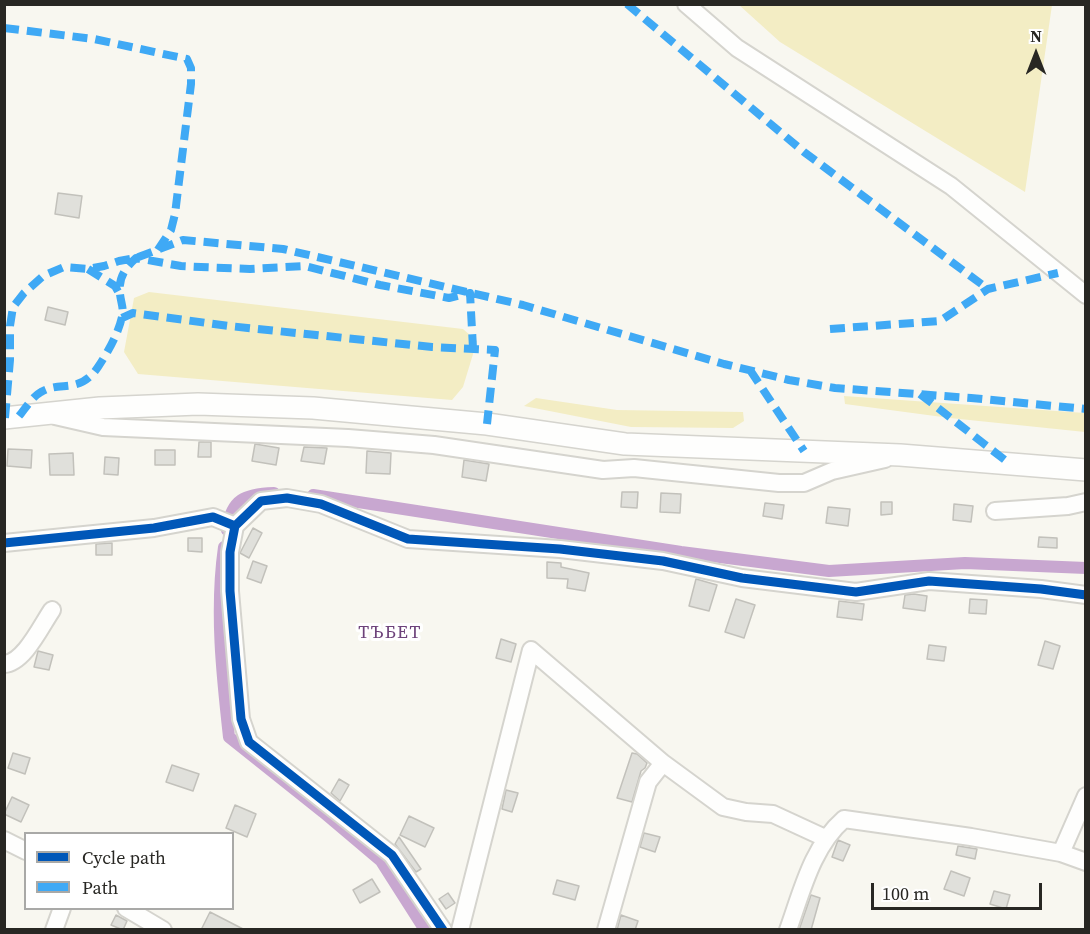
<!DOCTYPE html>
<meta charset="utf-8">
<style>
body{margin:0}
#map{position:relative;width:1090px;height:934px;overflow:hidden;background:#f8f7f0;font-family:"Source Serif 4",serif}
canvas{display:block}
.frame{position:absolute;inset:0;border:6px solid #282723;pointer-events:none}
.legend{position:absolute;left:24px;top:832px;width:210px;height:78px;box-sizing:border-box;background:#fff;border:2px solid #a9a9a7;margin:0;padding:8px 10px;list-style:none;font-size:18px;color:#282723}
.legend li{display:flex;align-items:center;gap:12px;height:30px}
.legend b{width:30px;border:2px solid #a9a9a7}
.north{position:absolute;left:1006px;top:24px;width:60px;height:60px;-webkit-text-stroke:4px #fff;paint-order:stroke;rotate:0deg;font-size:16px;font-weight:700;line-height:24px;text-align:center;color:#282723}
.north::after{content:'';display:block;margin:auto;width:21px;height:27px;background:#282723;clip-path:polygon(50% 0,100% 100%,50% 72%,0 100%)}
.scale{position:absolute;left:871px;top:883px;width:171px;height:27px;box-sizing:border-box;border:3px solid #282723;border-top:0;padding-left:8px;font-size:18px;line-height:21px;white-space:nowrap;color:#282723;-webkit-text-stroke:4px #fff;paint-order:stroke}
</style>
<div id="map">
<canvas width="1090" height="934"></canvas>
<div class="frame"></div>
<ul class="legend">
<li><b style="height:8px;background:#0057b8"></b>Cycle path</li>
<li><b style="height:8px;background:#3fa9f5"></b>Path</li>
</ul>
<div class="north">N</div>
<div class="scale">100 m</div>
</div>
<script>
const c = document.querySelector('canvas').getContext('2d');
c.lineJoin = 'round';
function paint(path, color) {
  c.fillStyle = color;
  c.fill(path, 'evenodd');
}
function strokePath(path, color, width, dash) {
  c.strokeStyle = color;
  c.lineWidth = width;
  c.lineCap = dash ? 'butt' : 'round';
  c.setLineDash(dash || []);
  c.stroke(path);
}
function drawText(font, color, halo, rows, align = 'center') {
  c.font = font + ' "Source Serif 4",serif';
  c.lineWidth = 6;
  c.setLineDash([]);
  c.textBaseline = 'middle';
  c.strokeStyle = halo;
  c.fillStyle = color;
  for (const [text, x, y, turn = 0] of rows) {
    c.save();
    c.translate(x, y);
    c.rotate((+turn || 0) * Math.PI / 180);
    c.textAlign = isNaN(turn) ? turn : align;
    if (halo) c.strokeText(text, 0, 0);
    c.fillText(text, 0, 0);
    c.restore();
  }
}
paint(new Path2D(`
 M739,5H1052L1025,192L780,42Z
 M149,292L463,329L477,341L463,387L452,400L138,374L124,352L134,298Z
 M844,396L1085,413V432L950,418L845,404Z
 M536,398L617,410L743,412L744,421L733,428L631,427L524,406Z`), '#f3edc4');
strokePath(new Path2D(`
 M313,495L681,552L829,571L965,563L1086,568
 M227,530C231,499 245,494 274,493
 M224,547C215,610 222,674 229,737L323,812L381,861L425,930`), '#c8a7d0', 12);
const building = new Path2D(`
 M58,193L82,196L79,218L55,214Z
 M48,307L68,312L65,325L45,320Z
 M199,442H211V457H198Z
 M255,444L279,448L276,465L252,461Z
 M304,447L327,448L324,464L301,461Z
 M8,449L32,450L31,468L7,466Z
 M155,450H175V465H155Z
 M367,451L391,453L390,474L366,473Z
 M73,453L74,475H50L49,454Z
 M105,457L119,458L118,475L104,474Z
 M464,460L489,464L486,481L462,477Z
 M622,492H638L637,508L621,507Z
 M661,493L681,494L680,513L660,512Z
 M881,502H892V514L881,515Z
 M765,503L784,505L782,519L763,516Z
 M954,504L973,506L971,522L953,520Z
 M828,507L850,509L848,526L826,523Z
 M253,528L262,533L249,558L240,553Z
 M1039,537L1057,538V548L1038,547Z
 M188,538H202V552L188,551Z
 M112,543V555H96V544Z
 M253,561L267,566L261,583L247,578Z
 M547,562L561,563V567L589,573L585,591L567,588L568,579L547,578Z
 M696,579L717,585L709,611L689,606Z
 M914,594L927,596L925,611L903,608L905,595Z
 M736,599L755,605L744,638L725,632Z
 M970,599L987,600L986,614L969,613Z
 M839,601L864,604L862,620L837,617Z
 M501,639L516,644L511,662L496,658Z
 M1045,641L1060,646L1053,669L1038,665Z
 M929,645L946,647L944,661L927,659Z
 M38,651L53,655L49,670L34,667Z
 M13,753L30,758L25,774L8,768Z
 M632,753L637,754L647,763L645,768L641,771L632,802L617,798Z
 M172,765L199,774L193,791L166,782Z
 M339,779L349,785L340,801L331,793Z
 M506,790L518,793L512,812L502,809Z
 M12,797L29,805L21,822L4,814Z
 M235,805L256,814L247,837L226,828Z
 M409,816L434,828L425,847L400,835Z
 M644,833L660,837L655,852L640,847Z
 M399,837L421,869L416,872L395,844Z
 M838,840L850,845L843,861L832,857Z
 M958,846L977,849L975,859L956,855Z
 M951,871L970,878L964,896L944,889Z
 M372,879L380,892L360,903L353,890Z
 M557,880L579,886L575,900L553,894Z
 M994,891L1010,895L1006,909L990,904Z
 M448,893L455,903L446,909L439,899Z
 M811,895L820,898L811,930H799Z
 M210,912L245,930H201Z
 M116,915L127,921L123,930L111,925Z
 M621,915L638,921L635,930H617Z`);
paint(building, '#e0e0db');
strokePath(building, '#c2c1bb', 1.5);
const minor = new Path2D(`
 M686,4L737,48L951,186L1086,295
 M55,416L103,427L348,438L434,445L603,470L634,468L779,483H804L832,471L885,459
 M995,511L1068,506L1086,502
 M235,526L261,501L287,498L321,504L408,539L560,549L663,561L742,578L856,592L929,581L1041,589L1086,595
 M4,543L154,528L213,517L235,526L230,552V591L241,719L249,742L392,855L443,930
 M4,664C24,663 41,626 52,610
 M4,840L26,851
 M1061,853L1086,796
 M126,908L163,930
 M54,930L62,908
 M460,930L531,650L663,763L723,807L746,812L773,814L825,838
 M606,930L648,782L663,763
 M788,930C802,891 812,847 844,819L971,837L1061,853L1086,862`);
const major = new Path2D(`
 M4,418L100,408L198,404L313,408L487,424L625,444L900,455L1086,470`);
strokePath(minor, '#d5d4ce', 20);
strokePath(major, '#d5d4ce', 24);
strokePath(minor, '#fefefd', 16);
strokePath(major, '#fefefd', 21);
strokePath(new Path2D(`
 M627,4L804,152L988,289
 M4,28L94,39L187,59L191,68V84L175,214L171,230L157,251
 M88,269L115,286L120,295
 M122,318L133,313L229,326L432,347L495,350L487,424
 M830,329L940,321L988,289L1058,273
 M750,370L804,451
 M920,394L1010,464
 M19,416C25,409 32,397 41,392C61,380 79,395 98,367C108,352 118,334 122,317C124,308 121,303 120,294C118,278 125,268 136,258L181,266L201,267L250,269L305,266L380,285L449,298L470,293L473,348
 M5,418L10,360V326L13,307L24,293L43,276L64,267L88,269L104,266L119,261L136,258L183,240L283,249L523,305L724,364L789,380L835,388L971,398L1086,409`), '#3fa9f5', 8, [15, 8]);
strokePath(new Path2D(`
 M235,526L261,501L287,498L321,504L408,539L560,549L663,561L742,578L856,592L929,581L1041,589L1086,595
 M4,543L154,528L213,517L235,526L230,552V591L241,719L249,742L392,855L443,930`), '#0057b8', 9);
c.letterSpacing = '1.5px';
drawText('18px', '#6d427a', '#fff', [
 ["ТЪБЕТ",390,633]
]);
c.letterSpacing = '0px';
</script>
